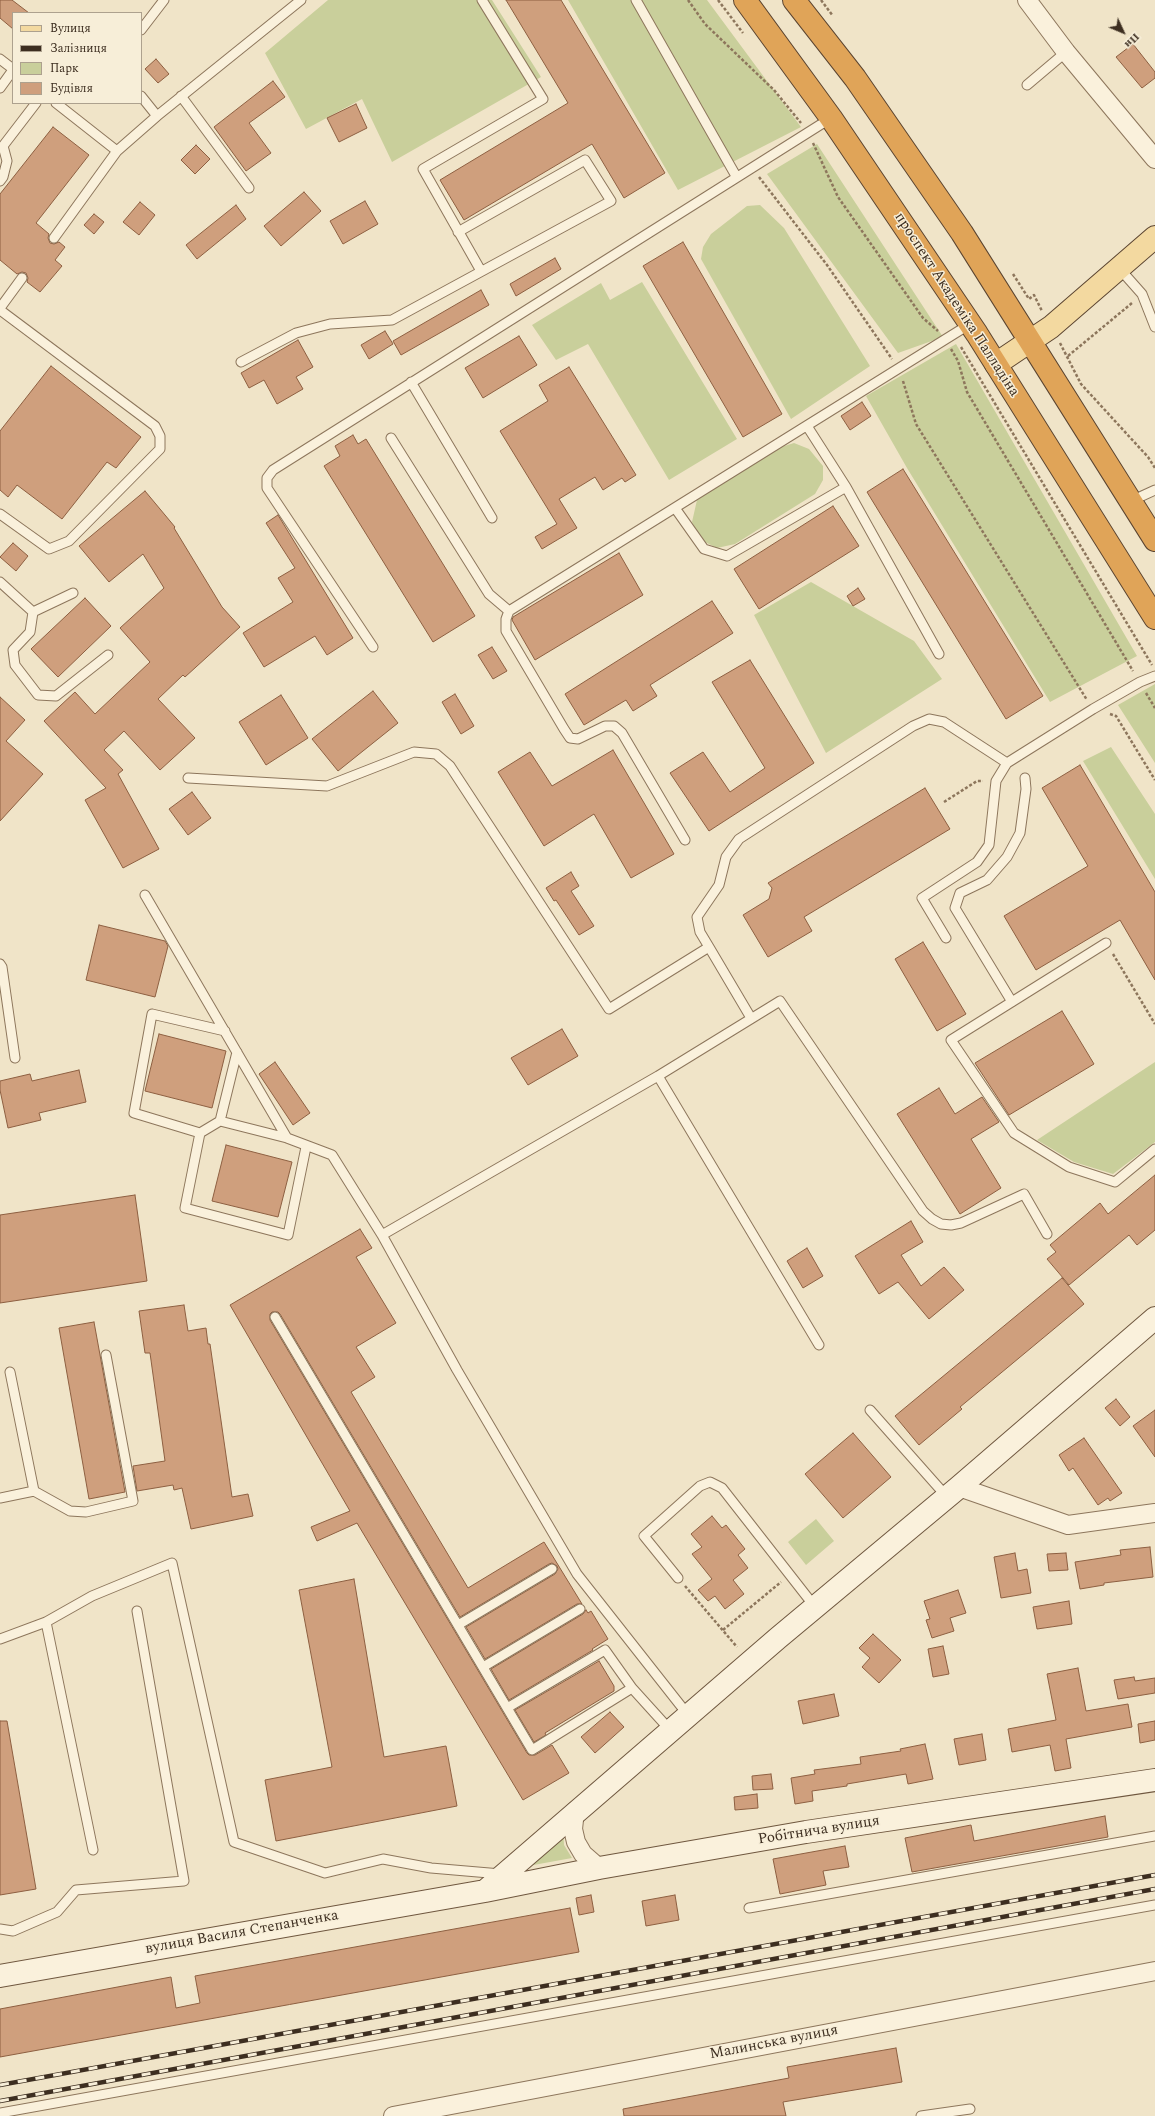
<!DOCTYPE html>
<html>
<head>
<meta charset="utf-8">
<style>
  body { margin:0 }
  #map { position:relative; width:1155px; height:2116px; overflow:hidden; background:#f0e4c8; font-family:Spectral,serif }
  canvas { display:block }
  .legend { position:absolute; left:12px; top:12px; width:130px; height:92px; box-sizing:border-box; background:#f7eed8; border:1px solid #ada18e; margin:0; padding:5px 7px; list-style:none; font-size:12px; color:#3d2e20 }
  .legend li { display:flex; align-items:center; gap:8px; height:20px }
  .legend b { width:20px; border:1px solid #ada18e }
  .north { position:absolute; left:1103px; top:12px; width:40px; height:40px; -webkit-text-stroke:3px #f7eed8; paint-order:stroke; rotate:134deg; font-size:11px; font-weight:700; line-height:16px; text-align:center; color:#3d2e20 }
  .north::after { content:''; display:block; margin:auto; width:14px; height:18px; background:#3d2e20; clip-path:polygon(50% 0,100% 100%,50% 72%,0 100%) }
</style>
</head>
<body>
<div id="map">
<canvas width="1155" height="2116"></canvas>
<ul class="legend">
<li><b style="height:5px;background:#f3d9a0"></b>Вулиця</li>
<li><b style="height:5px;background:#3d2e20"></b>Залізниця</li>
<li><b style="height:11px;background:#c9cf9b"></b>Парк</li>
<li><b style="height:11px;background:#cf9f7d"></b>Будівля</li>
</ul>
<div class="north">Пн</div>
</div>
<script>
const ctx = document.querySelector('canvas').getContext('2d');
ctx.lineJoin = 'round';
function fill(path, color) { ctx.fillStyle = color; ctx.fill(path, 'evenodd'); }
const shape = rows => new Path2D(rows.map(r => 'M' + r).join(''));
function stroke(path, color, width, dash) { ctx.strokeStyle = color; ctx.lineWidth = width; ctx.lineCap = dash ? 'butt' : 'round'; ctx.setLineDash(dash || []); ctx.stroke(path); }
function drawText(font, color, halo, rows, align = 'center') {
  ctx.font = font + ' Spectral,serif'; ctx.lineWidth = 3; ctx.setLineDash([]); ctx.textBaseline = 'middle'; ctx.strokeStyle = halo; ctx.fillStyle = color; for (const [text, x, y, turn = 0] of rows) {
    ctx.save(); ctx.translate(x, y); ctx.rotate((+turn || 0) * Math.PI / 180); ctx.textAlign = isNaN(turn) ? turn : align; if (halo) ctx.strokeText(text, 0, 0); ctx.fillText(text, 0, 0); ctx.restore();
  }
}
fill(shape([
  [328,0,492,0,541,77,392,162,362,99,306,129,265,53],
  [568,0,707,0,801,127,678,190],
  [817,144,943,337,898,353,767,174],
  [760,205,784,228,870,366,791,419,701,259,703,247,711,234,747,206],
  [642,282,737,439,669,480,588,344,556,360,532,325,601,283,610,300],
  [956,344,1137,656,1050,702,907,468,866,396],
  [794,443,809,449,823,466,823,480,815,494,735,544,717,548,701,540,692,522,697,500,778,448],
  [811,582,914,641,942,679,826,753,754,615],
  [1155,684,1155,763,1118,705],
  [1111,747,1155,814,1155,879,1083,761],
  [1155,1062,1155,1142,1113,1174,1074,1162,1037,1140],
  [816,1519,834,1541,806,1565,788,1542],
  [563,1829,564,1845,572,1858,517,1868]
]), '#c9cf9b');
const building = shape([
  [0,0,12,0,29,13,13,13,13,29,0,18,0,0],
  [506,0,561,0,665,173,624,198,592,144,464,220,440,180,568,103,506,0],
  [1133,44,1155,72,1155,78,1142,88,1116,57,1133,44],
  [156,59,169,74,158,83,145,69,156,59],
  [273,81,285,97,249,123,271,153,246,171,214,127,273,81],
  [356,104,367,128,339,142,327,118,356,104],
  [53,127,89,155,36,223,49,234,48,238,50,243,54,244,59,242,65,247,55,260,62,266,40,292,27,282,28,278,26,273,22,272,17,274,0,260,0,194,53,127],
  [196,145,210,159,195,174,181,160,196,145],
  [304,192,321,211,281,246,264,226,304,192],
  [365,201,378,224,343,244,330,221,365,201],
  [140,202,155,215,139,235,123,222,140,202],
  [236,205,246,219,197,259,186,245,236,205],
  [94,214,104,222,94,234,84,225,94,214],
  [683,242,782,414,743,437,643,266,683,242],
  [555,258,561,269,516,296,510,284,555,258],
  [481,290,489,305,401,355,393,341,481,290],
  [385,331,393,344,369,359,361,345,385,331],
  [519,336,537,365,483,398,465,368,519,336],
  [298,340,313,367,296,377,303,389,277,404,264,380,249,388,241,373,298,340],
  [51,366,141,437,116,468,107,462,62,519,17,485,8,497,0,490,0,431,51,366],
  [569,367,636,475,625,482,622,478,603,490,595,477,559,499,577,528,542,549,535,537,557,524,500,431,548,401,539,385,569,367],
  [862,402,871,416,850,430,841,416,862,402],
  [353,435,358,444,366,439,475,616,433,642,324,466,340,456,335,446,353,435],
  [903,469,1043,696,1006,719,867,492,903,469],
  [145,491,175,527,174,528,222,607,240,627,185,677,183,675,158,699,195,738,160,770,124,731,104,750,123,770,118,774,159,849,123,868,85,800,106,788,44,721,75,692,95,714,150,662,120,628,164,588,143,554,109,582,79,546,145,491],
  [833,506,859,546,759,609,734,569,833,506],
  [278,515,353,638,327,655,315,636,264,667,243,633,293,602,278,578,295,568,266,523,278,515],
  [13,543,28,556,16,571,0,557,13,543],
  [619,553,643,595,535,660,512,620,513,617,619,553],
  [858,588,865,599,853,606,847,596,858,588],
  [85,598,111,626,58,677,31,649,85,598],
  [712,601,733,633,650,685,657,696,633,711,626,700,584,725,565,694,712,601],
  [492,647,507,671,493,679,478,655,492,647],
  [750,660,814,763,709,831,670,773,703,752,730,792,765,768,712,682,750,660],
  [373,691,398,723,338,771,312,739,373,691],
  [455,694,474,726,461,734,442,702,455,694],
  [281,695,308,738,266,765,239,722,281,695],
  [0,697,25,720,6,741,43,774,0,821,0,697],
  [613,750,674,854,631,878,594,814,544,846,498,772,530,752,552,786,613,750],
  [1080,765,1155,892,1155,980,1120,920,1036,970,1004,916,1088,866,1042,788,1080,765],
  [925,788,950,829,804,917,812,931,768,957,743,915,769,899,772,888,768,883,925,788],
  [192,792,211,818,188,835,169,809,192,792],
  [571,872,579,886,571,891,594,926,579,935,556,900,554,901,546,888,571,872],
  [99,925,165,941,168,946,155,997,86,980,99,925],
  [923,942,966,1014,937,1031,895,959,923,942],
  [1062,1011,1094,1064,1009,1115,975,1063,1062,1011],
  [562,1029,578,1056,528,1085,511,1058,562,1029],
  [159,1034,226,1051,212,1108,145,1091,159,1034],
  [275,1062,310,1113,293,1125,259,1074,275,1062],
  [79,1070,86,1102,39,1113,41,1120,8,1128,0,1090,0,1081,30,1074,32,1081,79,1070],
  [939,1088,955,1114,982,1097,999,1122,971,1139,1001,1188,960,1214,897,1114,939,1088],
  [226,1145,292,1162,278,1217,212,1201,226,1145],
  [1155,1175,1155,1230,1137,1245,1129,1235,1069,1285,1047,1259,1056,1252,1050,1245,1100,1203,1108,1214,1155,1175],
  [135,1195,147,1281,0,1303,0,1215,135,1195],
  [911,1221,923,1242,901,1255,921,1286,944,1267,964,1290,929,1319,898,1282,879,1294,855,1256,911,1221],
  [360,1229,372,1248,356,1257,396,1323,356,1347,375,1377,351,1392,468,1588,544,1542,582,1604,577,1604,485,1659,466,1627,555,1574,558,1569,557,1566,552,1563,549,1564,460,1617,280,1314,278,1312,272,1312,270,1314,270,1320,527,1753,529,1755,535,1755,552,1745,569,1773,523,1800,357,1523,317,1541,311,1527,350,1511,230,1305,360,1229],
  [807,1248,823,1276,803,1288,787,1261,807,1248],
  [1062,1278,1084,1304,960,1407,962,1409,919,1445,895,1416,1062,1278],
  [184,1305,188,1331,206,1328,208,1344,210,1344,232,1497,248,1494,253,1516,191,1529,182,1488,174,1490,173,1485,137,1491,133,1466,165,1461,150,1353,145,1353,139,1311,184,1305],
  [94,1322,125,1492,89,1499,59,1328,94,1322],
  [1116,1399,1130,1417,1120,1426,1105,1408,1116,1399],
  [1155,1410,1155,1457,1133,1426,1155,1410],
  [853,1433,891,1477,843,1518,805,1474,853,1433],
  [1084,1438,1122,1493,1110,1501,1108,1498,1098,1505,1073,1468,1069,1471,1059,1455,1084,1438],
  [712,1516,722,1528,726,1525,745,1549,738,1555,748,1568,733,1580,744,1594,725,1609,715,1596,708,1601,698,1590,712,1579,692,1554,702,1547,691,1534,712,1516],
  [1150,1547,1153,1577,1104,1583,1104,1585,1080,1589,1075,1562,1121,1555,1120,1550,1150,1547],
  [1015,1553,1018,1571,1027,1569,1031,1593,1001,1598,994,1557,1015,1553],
  [1066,1553,1068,1570,1049,1571,1047,1554,1066,1553],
  [354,1579,384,1757,446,1746,457,1806,276,1841,265,1780,332,1767,299,1590,354,1579],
  [958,1590,966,1613,950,1618,954,1631,932,1638,926,1620,930,1619,924,1601,958,1590],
  [1069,1601,1072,1624,1037,1629,1033,1607,1069,1601],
  [586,1610,588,1613,591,1611,608,1639,592,1649,593,1650,509,1700,491,1669,583,1614,586,1610],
  [873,1634,901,1660,879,1683,862,1667,870,1658,859,1648,873,1634],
  [943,1646,949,1674,933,1677,928,1649,943,1646],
  [599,1661,614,1686,614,1691,545,1733,546,1735,534,1742,515,1710,599,1661],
  [1078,1668,1086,1711,1128,1704,1132,1727,1066,1739,1071,1768,1055,1771,1050,1745,1012,1752,1008,1729,1056,1720,1047,1674,1078,1668],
  [1134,1677,1135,1681,1155,1678,1155,1693,1118,1699,1114,1680,1134,1677],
  [834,1694,839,1716,803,1724,798,1701,834,1694],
  [610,1712,624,1727,595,1753,581,1737,610,1712],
  [0,1721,7,1721,36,1889,0,1895,0,1721],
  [1155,1721,1155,1740,1140,1743,1138,1724,1155,1721],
  [982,1734,986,1760,959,1765,954,1739,982,1734],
  [925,1744,933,1779,908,1784,906,1774,847,1784,847,1786,812,1791,813,1801,795,1804,791,1778,815,1774,814,1770,861,1764,860,1757,901,1751,900,1749,925,1744],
  [771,1774,773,1789,753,1790,752,1776,771,1774],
  [757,1794,758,1808,735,1810,734,1797,757,1794],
  [1105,1816,1108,1837,912,1872,905,1838,971,1825,974,1841,1105,1816],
  [845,1846,849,1867,823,1871,826,1885,780,1894,773,1859,845,1846],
  [591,1895,594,1912,579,1915,576,1898,591,1895],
  [675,1895,679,1920,646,1926,642,1901,675,1895],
  [570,1908,579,1952,0,2057,0,2009,171,1977,176,2008,200,2003,195,1976,570,1908],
  [896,2048,902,2082,783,2102,786,2116,624,2116,623,2109,789,2078,787,2067,896,2048]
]);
fill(building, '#cf9f7d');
stroke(building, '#8d5f41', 1);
const lane = shape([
  [636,0,736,176],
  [141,30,164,0],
  [0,59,13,69],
  [1027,85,1066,52],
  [0,88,13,70],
  [141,96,157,116],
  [181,96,249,188],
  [56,103,117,151],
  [0,181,3,177,7,161,3,146,36,103],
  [54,238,117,151,157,116,301,0],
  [1119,268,1142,294,1155,327],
  [481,271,423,169,543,99,482,0],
  [0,308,22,278],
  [0,310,155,426,160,436,160,449,69,541,49,549,0,514],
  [241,362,296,333,330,324,392,320,611,201,585,160,458,232],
  [411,382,492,518],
  [807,426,846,487,939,654],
  [391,438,489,594,509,611],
  [1131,501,1155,490],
  [675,508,704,549,727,556,846,487],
  [0,582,33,612,73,593],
  [33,612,30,632,13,650,15,665,38,695,56,696,108,655],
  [373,647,267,488,267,478,273,470,831,118],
  [188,778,327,786,414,752,436,754,450,766,609,1009,709,947,700,932,697,917,719,885,726,857,739,839,913,726,929,719,944,722,1007,763],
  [685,840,622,733,614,726,605,726,578,739,570,738,564,729,506,631,506,619,509,611,970,324],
  [145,895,287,1138,332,1155,382,1235,457,1370,577,1574,688,1715],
  [946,938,922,898,977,862,989,845,996,781,1007,763,1093,709,1140,682,1155,676],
  [1106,943,951,1040,1014,1133,1069,1167,1115,1182,1155,1149],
  [709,947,751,1018],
  [0,964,2,967,15,1058],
  [1012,1002,955,908,960,893,987,880,1007,857,1020,833,1026,789,1025,778],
  [658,1076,819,1345],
  [220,1121,237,1052],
  [200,1133,134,1113,152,1014,225,1031],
  [287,1138,220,1121,200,1133,185,1208,288,1235,306,1147],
  [382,1235,658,1076,780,1001,923,1211,932,1219,941,1224,951,1225,961,1223,1024,1194,1047,1234],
  [275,1317,532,1750,632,1688,670,1730],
  [10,1372,34,1491],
  [870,1410,947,1497],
  [0,1498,34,1491,70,1511,86,1512,133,1501,106,1355],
  [678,1578,644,1536,700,1486,710,1482,722,1488,815,1607],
  [46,1622,93,1850],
  [458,1625,552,1569],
  [0,1639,46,1622,92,1596,172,1563,234,1842,325,1873,383,1859,431,1868,501,1874],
  [483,1667,580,1609],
  [507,1708,605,1650,632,1688],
  [749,1908,1155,1836],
  [0,1929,13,1931,57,1912,76,1890,184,1881,137,1611],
  [0,2113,1155,1905],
  [921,2116,970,2109]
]);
const street = shape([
  [1027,0,1066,52,1155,159],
  [959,1487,1068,1525,1155,1513],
  [575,1811,573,1829,576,1842,583,1854,599,1868],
  [393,2116,1155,1971]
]);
const secondary = shape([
  [485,1891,778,1638,959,1487,1155,1318],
  [0,1976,485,1891,599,1868,806,1832,1155,1780]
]);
const primary = shape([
  [996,364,1051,327,1155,237]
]);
const highway = shape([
  [745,0,831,118,977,334,1155,618],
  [794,0,855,78,962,233,1155,540]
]);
stroke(lane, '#8d765c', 11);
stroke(street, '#8d765c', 20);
stroke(secondary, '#6f573f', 24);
stroke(primary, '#5b4430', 24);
stroke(highway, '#5b4430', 24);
stroke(shape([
  [688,0,705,24,774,90,801,123],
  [718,0,743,33],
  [821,0,833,16],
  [813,143,838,197,923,318,938,331],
  [759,177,827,265,892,359],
  [1013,274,1029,299,1034,295,1042,311],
  [1060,343,1081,384,1148,457,1155,468],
  [961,347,1152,665],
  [951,349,958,361,967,392,1133,671],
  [1068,356,1132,303],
  [903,381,916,424,1087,700],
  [1146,693,1155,708],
  [1110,714,1116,716,1155,780],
  [944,802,977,781,983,781],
  [1113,954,1155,1024],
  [685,1586,737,1647],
  [723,1630,781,1582]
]), '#8d765c', 2.5, [3, 2]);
stroke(lane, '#faf1dc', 9);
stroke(street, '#faf1dc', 18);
stroke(secondary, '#faf1dc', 22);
stroke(primary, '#f3d9a0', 22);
stroke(highway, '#e0a458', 22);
const rail = shape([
  [0,2085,1155,1875],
  [0,2101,1155,1889]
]);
stroke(rail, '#3d2e20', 4.5);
stroke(rail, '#f7eed8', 3, [9]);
drawText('15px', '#3d2e20', '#f7eed8', [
  ["проспект Академіка Палладіна",956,305,57],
  ["Робітнича вулиця",819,1831,-9],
  ["вулиця Василя Степанченка",242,1933,-10],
  ["Малинська вулиця",774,2043,-11]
]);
</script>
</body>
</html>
